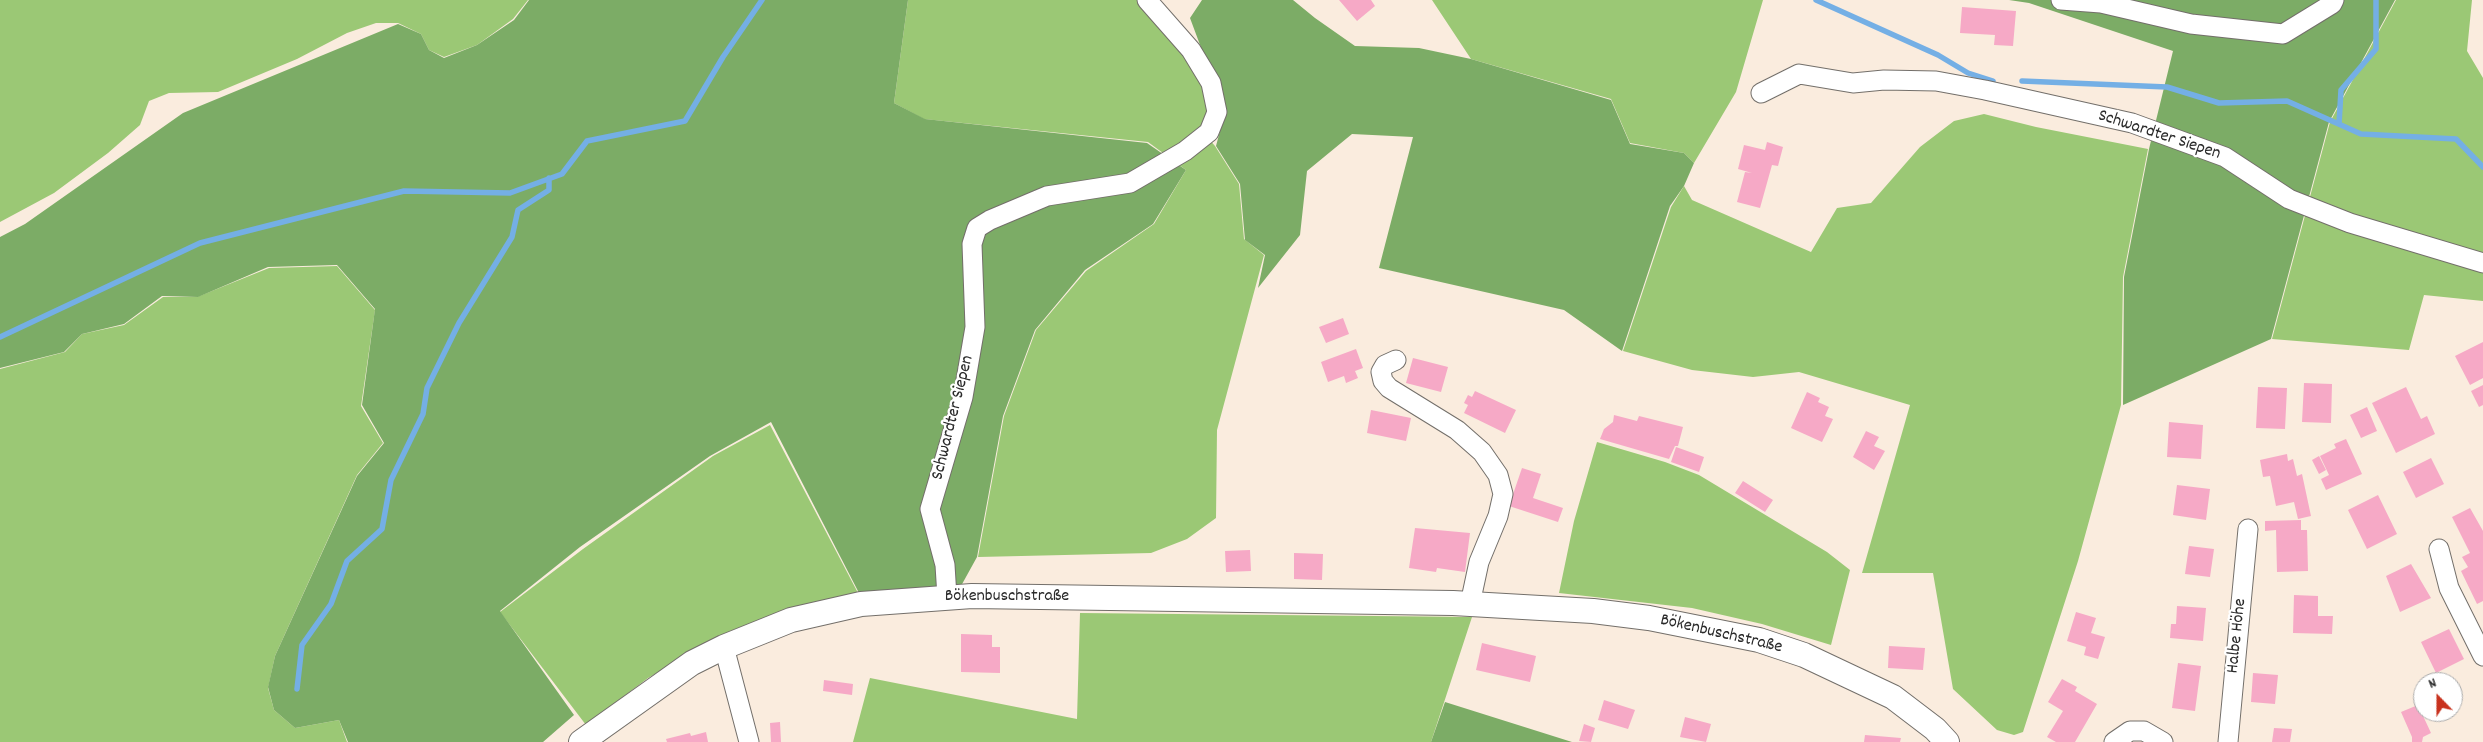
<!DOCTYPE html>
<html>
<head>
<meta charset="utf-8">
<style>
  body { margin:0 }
  #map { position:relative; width:2483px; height:742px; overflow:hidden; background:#faecde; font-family:Dekko,sans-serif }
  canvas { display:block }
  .north { position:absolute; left:2413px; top:672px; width:50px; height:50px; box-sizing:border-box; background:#fff; border:1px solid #aaa; border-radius:50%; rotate:338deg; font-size:14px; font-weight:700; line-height:20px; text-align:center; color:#2b2b2b }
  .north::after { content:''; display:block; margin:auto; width:18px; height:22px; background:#c8321e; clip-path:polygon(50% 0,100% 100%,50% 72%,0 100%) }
</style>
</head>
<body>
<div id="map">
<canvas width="2483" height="742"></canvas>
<div class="north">N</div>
</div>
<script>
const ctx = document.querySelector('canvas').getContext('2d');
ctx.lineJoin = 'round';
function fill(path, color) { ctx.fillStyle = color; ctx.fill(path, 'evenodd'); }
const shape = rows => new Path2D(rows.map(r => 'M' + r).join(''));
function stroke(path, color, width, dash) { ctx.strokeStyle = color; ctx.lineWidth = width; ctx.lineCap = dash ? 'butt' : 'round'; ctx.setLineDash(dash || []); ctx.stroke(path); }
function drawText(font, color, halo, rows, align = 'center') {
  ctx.font = font + ' Dekko,sans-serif'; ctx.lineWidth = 4.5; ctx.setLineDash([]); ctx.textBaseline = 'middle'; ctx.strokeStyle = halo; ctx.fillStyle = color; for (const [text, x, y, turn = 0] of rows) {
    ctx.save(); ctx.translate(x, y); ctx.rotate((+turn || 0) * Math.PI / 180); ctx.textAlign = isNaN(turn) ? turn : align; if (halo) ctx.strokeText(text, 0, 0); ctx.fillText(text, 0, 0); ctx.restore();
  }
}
fill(shape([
  [0,0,528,0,513,19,477,45,444,57,429,50,421,34,398,23,376,23,347,33,297,59,218,92,169,93,149,101,140,125,108,153,54,193,0,222],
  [908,0,1137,0,1189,57,1204,85,1211,111,1202,131,1215,146,1239,184,1244,239,1264,255,1217,430,1216,518,1187,539,1151,553,978,557,1004,416,1036,330,1086,271,1154,224,1186,170,1148,142,924,119,894,103],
  [1432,0,1763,0,1736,92,1694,163,1684,153,1630,143,1611,99,1471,59],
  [2396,0,2472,0,2467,51,2483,78,2483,301,2424,295,2409,350,2272,339,2330,122],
  [1984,114,2036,127,2148,149,2123,277,2121,405,2078,561,2023,732,2014,735,1997,730,1953,689,1933,573,1862,573,1910,405,1799,372,1753,377,1692,370,1623,351,1671,207,1684,186,1692,200,1811,252,1837,208,1871,203,1920,147,1954,121],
  [337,266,375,310,361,406,383,443,357,475,275,656,268,688,274,710,295,728,339,720,347,742,0,742,0,369,65,352,82,334,124,325,163,297,197,297,269,268],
  [770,425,858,593,785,611,730,631,648,678,586,725,500,612,583,549,713,456],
  [1597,442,1665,462,1699,475,1827,552,1850,570,1831,645,1762,624,1692,608,1559,593,1574,521],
  [1080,613,1472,617,1431,742,853,742,870,678,1077,719]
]), '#9bc875');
fill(shape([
  [529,0,908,0,894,103,925,119,1147,143,1186,170,1153,224,1085,270,1035,330,1003,416,977,557,961,586,859,593,771,422,710,456,580,547,500,611,574,715,543,742,348,742,339,720,295,728,274,710,268,687,275,656,357,476,384,443,362,405,375,309,337,265,268,267,198,297,162,296,124,324,82,334,64,352,0,368,0,237,25,224,183,113,398,24,421,34,429,50,444,58,477,45,514,20],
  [1202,0,1293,0,1315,18,1355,46,1419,48,1471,59,1611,100,1630,144,1684,153,1694,163,1684,186,1670,206,1622,351,1564,310,1379,268,1413,137,1352,134,1307,171,1300,235,1258,288,1265,255,1245,240,1240,184,1216,146,1225,112,1190,18],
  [2009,0,2395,0,2329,122,2271,339,2123,405,2124,277,2149,149,2173,51,2029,3],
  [1445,702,1572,742,1431,742]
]), '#7cac66');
stroke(shape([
  [1816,0,1938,55,1968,73,1993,81],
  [2022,81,2167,87,2219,103,2287,101,2361,134,2456,139,2483,167],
  [2339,124,2341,90,2376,49,2376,0],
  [0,337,200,243,404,191,510,193,562,174,587,141,685,121,723,57,762,0],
  [297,689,302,645,331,604,347,561,382,529,391,480,423,414,427,388,459,323,512,237,518,210,549,190,549,178]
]), '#74afe5', 5.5);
fill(shape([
  [1339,0,1371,0,1375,6,1357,21],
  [1962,7,2016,11,2013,46,1994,45,1995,35,1960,33],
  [1767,142,1783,147,1778,166,1772,165,1760,208,1737,202,1745,172,1752,173,1738,169,1744,145,1765,150],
  [1343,318,1349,334,1326,343,1319,327],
  [2483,342,2483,378,2470,385,2455,356],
  [1356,349,1363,368,1355,371,1358,378,1346,383,1344,376,1328,382,1321,362],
  [1413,358,1448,367,1441,392,1406,383],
  [2304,383,2332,384,2331,423,2302,422],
  [2483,385,2483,405,2479,407,2471,391],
  [2258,387,2287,388,2285,429,2256,428],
  [2406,387,2421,419,2427,416,2435,434,2396,453,2372,403],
  [1475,391,1516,410,1505,433,1464,413,1468,405,1464,403,1468,395,1472,397],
  [1807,392,1820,398,1818,402,1829,407,1825,416,1833,419,1822,442,1791,428],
  [2367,407,2377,431,2361,438,2350,415],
  [1371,410,1411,418,1406,441,1367,433],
  [1614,415,1637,421,1639,416,1683,427,1678,446,1675,446,1669,459,1600,439,1604,429,1613,422],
  [2169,422,2203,425,2201,459,2167,457],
  [1866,431,1879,437,1874,446,1885,451,1874,470,1853,457],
  [2346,439,2362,474,2326,490,2321,479,2329,475,2320,456,2336,448,2334,444],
  [1676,447,1704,457,1699,472,1671,462],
  [2287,454,2288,461,2293,459,2297,476,2302,474,2311,516,2298,519,2294,502,2276,506,2270,476,2263,477,2260,460],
  [2319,456,2326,470,2319,474,2312,460],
  [2431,458,2444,484,2416,498,2403,472],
  [1522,468,1541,474,1533,498,1563,508,1558,522,1509,506],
  [1743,481,1773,500,1765,512,1735,493],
  [2177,485,2210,489,2206,520,2173,515],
  [2378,495,2397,534,2367,549,2348,510],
  [2470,508,2483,531,2483,601,2477,604,2461,571,2468,567,2462,557,2470,553,2452,517],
  [2301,520,2301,530,2307,530,2308,571,2277,572,2276,530,2265,531,2265,521],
  [1415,528,1470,533,1465,572,1437,568,1436,572,1409,568],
  [2189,546,2214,549,2210,577,2185,574],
  [1250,550,1251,571,1226,572,1225,551],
  [1294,553,1323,554,1322,580,1294,579],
  [2411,564,2431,598,2400,612,2386,576],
  [2294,595,2318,596,2318,616,2333,616,2332,634,2293,633],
  [2177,606,2206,608,2203,641,2170,638,2171,624,2176,624],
  [2076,612,2096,618,2091,633,2105,637,2098,659,2084,655,2086,647,2067,641],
  [2449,629,2464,659,2436,673,2421,642],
  [961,634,992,635,992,647,1000,647,1000,673,961,672],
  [1482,643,1536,656,1530,682,1476,670],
  [1889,646,1925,648,1923,670,1888,668],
  [2178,663,2201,666,2195,711,2172,708],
  [2253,673,2278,675,2275,704,2251,702],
  [2062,679,2077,687,2075,691,2097,704,2075,742,2056,742,2047,737,2063,711,2048,702],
  [824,680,853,684,852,695,823,691],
  [1604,700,1635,710,1628,729,1598,720],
  [2418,705,2431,733,2423,737,2422,742,2412,742,2412,737,2401,712],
  [1685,717,1711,724,1706,742,1680,737],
  [780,722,781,742,771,742,770,723],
  [1584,724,1595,728,1591,742,1579,741],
  [2274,728,2292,729,2290,742,2272,742],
  [706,732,708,742,667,742,666,739,690,733,691,736],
  [1865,735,1901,738,1900,742,1864,742]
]), '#f6a9c6');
const minor = shape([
  [2061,0,2101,3,2191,24,2283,34,2332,4,2334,0],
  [1761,93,1799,74,1853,83,1884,80,1936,81,1985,90,2132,123,2225,157,2289,199,2350,223,2483,263],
  [1396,360,1385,365,1381,372,1383,381,1389,388,1457,430,1482,452,1498,475,1503,494,1498,516,1479,562,1470,604],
  [2439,549,2449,588,2483,656],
  [947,597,945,565,930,509,963,397,975,327,972,244,977,228,990,220,1047,196,1130,183,1185,151,1209,132,1217,112,1211,83,1191,50,1147,0],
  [724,647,749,742],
  [2114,742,2130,731,2144,731,2163,742],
  [2228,742,2248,529]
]);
const major = shape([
  [581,742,692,663,724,647,791,620,861,604,972,596,1453,603,1593,611,1649,618,1759,640,1804,655,1893,697,1935,729,1947,742]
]);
stroke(minor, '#736f6a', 21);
stroke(major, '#736f6a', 26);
stroke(minor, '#fff', 19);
stroke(major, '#fff', 24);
drawText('18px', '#2b2b2b', '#fff', [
  ["Schwardter Siepen",2159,136,18],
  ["Schwardter Siepen",954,418,-76],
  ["Bökenbuschstraße",1007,598],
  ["Bökenbuschstraße",1721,635,13],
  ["Halbe Höhe",2238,636,-84]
]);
</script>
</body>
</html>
